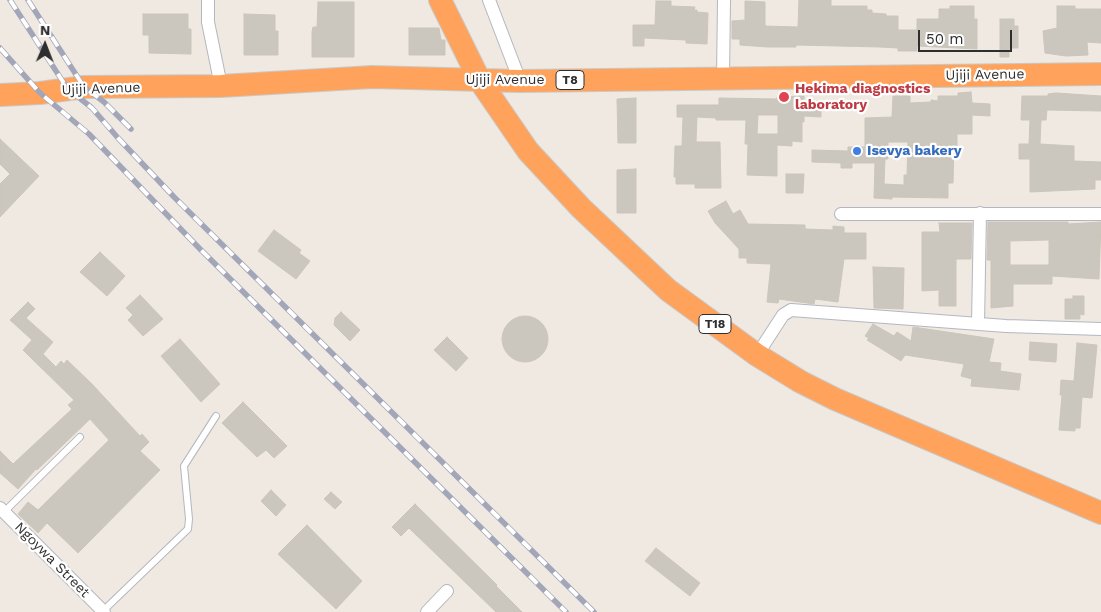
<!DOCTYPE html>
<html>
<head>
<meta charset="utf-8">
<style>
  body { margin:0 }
  #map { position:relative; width:1101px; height:612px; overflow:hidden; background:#efe9e1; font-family:"Work Sans",sans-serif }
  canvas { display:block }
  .north { position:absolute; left:20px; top:20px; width:50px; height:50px; -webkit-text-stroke:4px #fff; paint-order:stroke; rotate:1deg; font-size:14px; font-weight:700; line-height:20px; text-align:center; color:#2e2e2e }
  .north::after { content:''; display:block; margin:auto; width:18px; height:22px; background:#2e2e2e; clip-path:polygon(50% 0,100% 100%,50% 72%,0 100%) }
  .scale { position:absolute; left:918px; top:30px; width:94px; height:22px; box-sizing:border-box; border:2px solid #2e2e2e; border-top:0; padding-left:6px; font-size:15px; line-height:18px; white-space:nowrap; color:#2e2e2e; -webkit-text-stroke:4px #fff; paint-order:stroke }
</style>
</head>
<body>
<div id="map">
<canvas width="1101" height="612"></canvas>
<div class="north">N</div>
<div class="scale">50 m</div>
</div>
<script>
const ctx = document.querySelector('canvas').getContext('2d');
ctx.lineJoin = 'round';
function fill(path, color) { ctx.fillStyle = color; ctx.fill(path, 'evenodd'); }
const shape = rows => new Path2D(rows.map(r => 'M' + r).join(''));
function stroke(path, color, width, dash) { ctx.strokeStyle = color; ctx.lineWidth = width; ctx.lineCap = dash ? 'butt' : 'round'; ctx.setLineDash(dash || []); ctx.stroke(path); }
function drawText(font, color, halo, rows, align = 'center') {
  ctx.font = font + ' "Work Sans",sans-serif'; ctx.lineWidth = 4.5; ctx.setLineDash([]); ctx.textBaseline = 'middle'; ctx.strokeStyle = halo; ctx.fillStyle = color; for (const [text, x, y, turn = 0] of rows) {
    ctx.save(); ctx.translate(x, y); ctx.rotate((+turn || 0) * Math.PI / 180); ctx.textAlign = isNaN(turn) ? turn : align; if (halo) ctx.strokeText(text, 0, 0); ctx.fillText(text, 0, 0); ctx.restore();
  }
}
const building = shape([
  [799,0,831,0,831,6,867,6,867,10,872,10,872,13,886,14,886,16,898,16,898,30,917,30,917,19,939,19,939,9,950,9,950,6,974,6,974,19,977,19,977,49,917,46,917,51,898,51,898,48,880,47,796,45,796,47,768,47,740,45,740,39,732,39,732,21,745,20,745,1,765,2,765,26,798,27,799,0],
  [656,1,671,1,671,6,695,7,694,10,697,10,697,12,708,13,707,44,686,43,686,40,644,38,644,46,633,46,633,25,655,25,656,1],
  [318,2,354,2,354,57,312,57,312,32,313,27,317,27,318,2],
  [1057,6,1075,6,1075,9,1101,9,1101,43,1087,42,1088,55,1066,56,1045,53,1043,31,1057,28,1057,6],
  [143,14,188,14,188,29,191,29,191,54,149,53,149,35,143,35,143,14],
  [244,14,275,15,275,31,278,31,278,55,244,55,244,14],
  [1000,19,1014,19,1014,26,1018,26,1018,48,1009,48,1009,57,1000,57,1000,19],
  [409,28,439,28,441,40,445,40,445,55,409,55,409,28],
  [971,92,972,103,990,104,990,116,972,115,972,134,957,134,957,147,954,147,953,183,948,183,948,198,892,197,892,199,874,198,875,163,852,163,852,168,841,168,841,163,812,162,812,150,848,151,848,147,865,147,865,118,892,117,893,96,910,96,910,103,931,102,931,100,938,101,938,96,958,96,958,93,971,92],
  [888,142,908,142,907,175,904,175,904,185,884,184,885,159,888,159,888,142],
  [1056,93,1101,96,1101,111,1047,110,1046,120,1041,120,1040,144,1074,146,1074,161,1101,162,1101,180,1095,180,1095,189,1030,192,1030,159,1019,159,1019,144,1029,144,1030,120,1021,120,1022,96,1048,96,1048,94,1056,93],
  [804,96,804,105,821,106,821,117,804,116,804,122,802,122,802,142,792,141,792,146,777,145,777,176,747,175,748,144,745,144,746,120,716,120,716,118,697,117,696,142,720,142,721,188,695,188,695,184,676,184,676,177,674,177,675,146,682,146,683,117,677,117,677,105,719,105,719,98,777,99,777,97,804,96],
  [758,115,778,115,778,134,757,134,758,115],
  [636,98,636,143,618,143,617,99,636,98],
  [0,139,39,176,0,217,0,184,10,174,0,164,0,139],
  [636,169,636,213,617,213,617,170,636,169],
  [786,174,804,174,803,193,786,193,786,174],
  [726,201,733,214,740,210,748,224,805,225,805,229,833,230,833,226,844,227,844,233,866,233,866,259,844,259,838,302,815,299,814,304,779,299,778,303,767,302,771,264,747,263,747,258,739,258,739,249,715,223,708,211,726,201],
  [988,222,1068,222,1068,224,1101,222,1099,279,1052,276,1052,284,1013,284,1013,306,991,308,991,260,987,260,988,222],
  [1049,240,1049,265,1010,265,1010,241,1049,240],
  [939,223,972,223,971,259,956,259,956,306,939,306,939,290,922,291,922,232,940,232,939,223],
  [274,230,301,250,299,253,310,261,296,279,258,251,274,230],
  [100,252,125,276,107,296,80,272,100,252],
  [873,267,904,268,903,309,874,308,873,267],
  [140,295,163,319,143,336,128,320,133,315,126,308,140,295],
  [1073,296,1084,296,1084,315,1080,314,1080,319,1065,319,1065,299,1073,299,1073,296],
  [28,302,35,309,26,318,53,342,43,354,56,367,61,361,64,364,67,360,92,384,140,436,142,434,149,442,140,451,160,470,78,553,47,523,38,533,18,514,28,502,38,510,109,440,90,419,37,470,36,469,18,489,0,473,0,451,13,464,72,409,68,405,74,400,23,350,32,340,10,320,28,302],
  [341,312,360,330,350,341,334,325,335,318,341,312],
  '502 339a23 23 0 1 1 46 0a23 23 0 1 1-46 0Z',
  [873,324,894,336,897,332,911,341,913,327,994,339,989,362,1001,363,1000,371,1021,374,1019,390,971,386,972,379,961,376,964,364,905,355,901,361,867,340,869,338,865,336,873,324],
  [447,337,468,358,456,371,434,350,447,337],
  [180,339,220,384,201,402,161,356,180,339],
  [1030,342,1057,344,1056,362,1029,360,1030,342],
  [1077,343,1097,345,1092,398,1082,397,1080,428,1075,428,1075,431,1059,430,1062,395,1060,395,1061,380,1074,381,1077,343],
  [243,402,287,446,274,458,266,450,257,457,222,423,243,402],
  [271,490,286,505,276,516,261,501,271,490],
  [331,492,342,502,335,509,324,499,331,492],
  [415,504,497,585,496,586,522,612,496,612,409,528,401,536,392,527,415,504],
  [307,525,362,581,336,609,278,554,307,525],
  [656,548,700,583,690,596,645,561,656,548]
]);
fill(building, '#cbc7bf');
stroke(building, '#cbc5ba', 1);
const lane = shape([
  [4,512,80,437],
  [103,611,188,529,189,519,184,466,216,416]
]);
const street = shape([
  [208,0,208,22,221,86],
  [489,0,520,81],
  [723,78,724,0],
  [841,214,1101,214],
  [978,324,980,213],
  [757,355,783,315,791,310,1006,326,1101,329],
  [0,508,104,612],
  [427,612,447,591]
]);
const highway = shape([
  [440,0,480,81,528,151,581,208,668,290,757,355,801,382,835,399,1101,513],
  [0,95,40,93,84,87,221,86,372,77,520,81,1101,74]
]);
stroke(lane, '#b4b7c1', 8);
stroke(street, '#b4b7c1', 14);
stroke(highway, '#c9c9c9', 24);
stroke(lane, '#fff', 6);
stroke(street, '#fff', 12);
stroke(highway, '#ffa35c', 22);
const rail = shape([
  [10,0,67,88,92,108,118,138,174,197,594,612],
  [28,0,84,87,104,102,131,129],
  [0,48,40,93,89,134,200,249,566,612]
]);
stroke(rail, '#a3a6b8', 5.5);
stroke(rail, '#fff', 4, [11]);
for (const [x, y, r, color] of [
  [784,97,6,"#e0444e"],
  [857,151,5,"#3f7fe0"]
]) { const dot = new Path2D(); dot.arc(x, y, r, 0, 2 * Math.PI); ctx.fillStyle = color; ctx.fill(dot); stroke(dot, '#fff', 2); }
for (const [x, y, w] of [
  [570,80,28],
  [715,324,32]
]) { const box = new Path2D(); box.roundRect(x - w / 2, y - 9.5, w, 19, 4); ctx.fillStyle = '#fff'; ctx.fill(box); stroke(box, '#2e2e2e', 1); }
drawText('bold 12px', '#2e2e2e', null, [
  ["T8",570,80],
  ["T18",715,324]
]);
drawText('14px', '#2e2e2e', '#fff', [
  ["Ujiji Avenue",985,75,-1],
  ["Ujiji Avenue",505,80],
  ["Ujiji Avenue",101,89,-2],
  ["Ngoywa Street",52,560,45]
]);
drawText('bold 14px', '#be3a42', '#fff', [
  ["Hekima diagnostics",795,89],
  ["laboratory",795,105]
], 'left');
drawText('bold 14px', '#366cbe', '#fff', [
  ["Isevya bakery",867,151]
], 'left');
</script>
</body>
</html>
